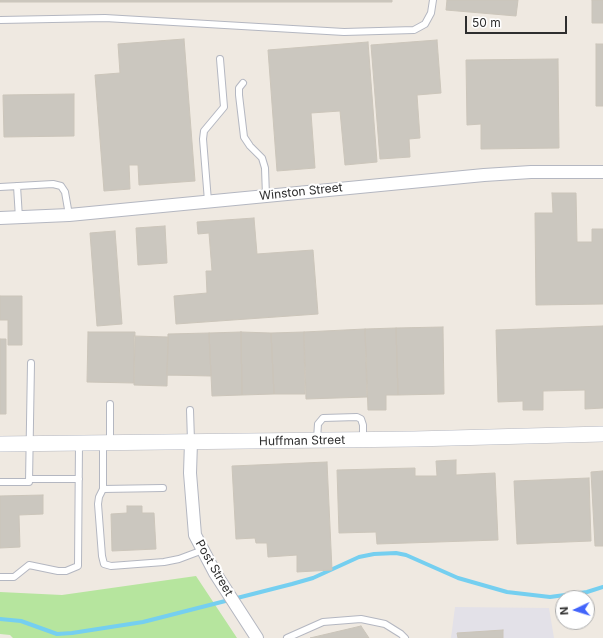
<!DOCTYPE html>
<html>
<head>
<meta charset="utf-8">
<style>
  body { margin:0 }
  #map { position:relative; width:603px; height:638px; overflow:hidden; background:#efe9e1; font-family:Inter,sans-serif }
  canvas { display:block }
  .north { position:absolute; left:555px; top:590px; width:40px; height:40px; box-sizing:border-box; background:#fff; border:1px solid #ababab; border-radius:50%; rotate:266deg; font-size:11px; font-weight:700; line-height:16px; text-align:center; color:#2e2e2e }
  .north::after { content:''; display:block; margin:auto; width:14px; height:18px; background:#4264fb; clip-path:polygon(50% 0,100% 100%,50% 72%,0 100%) }
  .scale { position:absolute; left:465px; top:16px; width:102px; height:18px; box-sizing:border-box; border:2px solid #2e2e2e; border-top:0; padding-left:5px; font-size:12px; line-height:14px; white-space:nowrap; color:#2e2e2e; -webkit-text-stroke:3px #fff; paint-order:stroke }
</style>
</head>
<body>
<div id="map">
<canvas width="603" height="638"></canvas>
<div class="north">N</div>
<div class="scale">50 m</div>
</div>
<script>
const ctx = document.querySelector('canvas').getContext('2d');
ctx.lineJoin = 'round';
function fill(path, color) { ctx.fillStyle = color; ctx.fill(path, 'evenodd'); }
const shape = rows => new Path2D(rows.map(r => 'M' + r).join(''));
function stroke(path, color, width, dash) { ctx.strokeStyle = color; ctx.lineWidth = width; ctx.lineCap = dash ? 'butt' : 'round'; ctx.setLineDash(dash || []); ctx.stroke(path); }
function drawText(font, color, halo, rows, align = 'center') {
  ctx.font = font + ' Inter,sans-serif'; ctx.lineWidth = 4; ctx.setLineDash([]); ctx.textBaseline = 'middle'; ctx.strokeStyle = halo; ctx.fillStyle = color; for (const [text, x, y, turn = 0] of rows) {
    ctx.save(); ctx.translate(x, y); ctx.rotate((+turn || 0) * Math.PI / 180); ctx.textAlign = isNaN(turn) ? turn : align; if (halo) ctx.strokeText(text, 0, 0); ctx.fillText(text, 0, 0); ctx.restore();
  }
}
fill(shape([
  [455,607,549,608,554,638,451,638]
]), '#e3e1e8');
fill(shape([
  [196,576,237,638,13,638,10,635,0,634,0,592,62,595]
]), '#b6e59e');
stroke(shape([
  [0,619,21,621,57,634,72,633,143,622,292,584,313,578,359,557,374,554,396,553,406,555,458,578,507,592,550,597,587,592,603,587]
]), '#75cff0', 4);
const building = shape([
  [0,0,392,0,392,2,0,2,0,0],
  [447,0,518,0,516,16,446,10,447,0],
  [592,0,603,0,603,23,592,23,592,0],
  [184,39,195,181,139,185,138,165,129,165,130,189,104,191,95,75,120,73,118,44,184,39],
  [437,40,441,93,417,95,420,138,409,139,410,157,380,159,371,45,437,40],
  [368,42,377,162,345,165,340,111,311,113,315,168,277,171,268,50,368,42],
  [596,44,603,44,603,106,596,106,596,44],
  [558,59,559,148,481,149,481,124,467,125,466,60,558,59],
  [74,94,74,136,4,137,3,95,74,94],
  [552,193,576,193,577,242,592,242,592,229,603,229,603,304,536,305,535,213,553,213,552,193],
  [254,218,257,254,313,250,318,314,176,324,174,296,207,293,206,271,212,271,209,233,198,234,197,222,254,218],
  [165,226,167,263,138,265,136,228,165,226],
  [115,231,122,324,97,326,90,233,115,231],
  [0,296,22,296,22,345,8,345,8,320,0,320,0,296],
  [603,326,603,408,585,409,585,390,543,391,543,410,523,410,523,401,498,402,496,330,603,326],
  [443,327,444,394,398,395,396,328,443,327],
  [396,328,398,395,386,395,386,410,368,410,365,329,396,328],
  [365,329,367,397,306,399,304,332,365,329],
  [88,332,135,332,134,383,87,382,88,332],
  [241,332,271,333,274,394,242,395,241,332],
  [241,332,242,395,212,396,209,333,241,332],
  [304,332,305,394,274,394,271,333,304,332],
  [209,333,211,376,167,375,168,334,209,333],
  [134,336,168,337,167,386,134,385,134,336],
  [0,339,6,339,6,414,0,414,0,339],
  [456,460,456,475,495,473,498,540,377,544,376,532,339,533,337,470,415,468,415,476,437,476,436,461,456,460],
  [327,462,332,570,297,572,297,555,268,557,267,543,256,543,255,538,236,539,232,466,327,462],
  [603,471,603,546,595,546,591,472,603,471],
  [589,478,591,541,517,544,514,481,589,478],
  [43,495,43,514,19,515,20,547,0,548,0,496,43,495],
  [127,506,142,506,142,513,154,513,156,549,112,551,111,514,127,513,127,506],
  [361,626,369,638,310,638,361,626],
  [503,630,503,638,458,638,457,633,503,630]
]);
fill(building, '#cbc7bf');
stroke(building, '#cbc5ba', 1);
const service = shape([
  [0,20,105,18,344,32,414,30,425,24,431,13,433,0],
  [243,83,239,88,239,95,244,137,250,146,262,158,265,168,266,196],
  [17,186,19,218],
  [0,187,53,184,61,186,65,192,69,215],
  [208,201,203,139,204,131,224,107,220,59],
  [110,404,110,442],
  [190,410,191,441],
  [317,439,318,424,323,418,357,417,361,419,363,425,363,440],
  [103,443,103,489,99,497,98,504,102,556,104,564,111,566,164,562,179,559,203,550],
  [29,479,79,479],
  [0,482,29,482,31,363],
  [103,489,163,488],
  [0,577,14,577,29,565,58,571,66,571,78,566,79,444],
  [287,638,323,622,361,619,385,624,401,634,405,638]
]);
const minor = shape([
  [0,218,69,215,484,175,531,172,603,172],
  [191,442,190,473,195,535,215,573,257,638]
]);
const tertiary = shape([
  [0,444,414,439,603,434]
]);
stroke(service, '#b4b7c1', 8);
stroke(minor, '#b4b7c1', 14);
stroke(tertiary, '#b4b7c1', 16);
stroke(service, '#fff', 6);
stroke(minor, '#fff', 12);
stroke(tertiary, '#fff', 15);
drawText('12px', '#2e2e2e', '#fff', [
  ["Winston Street",301,192,-6],
  ["Huffman Street",302,441,-1],
  ["Post Street",214,568,60]
]);
</script>
</body>
</html>
